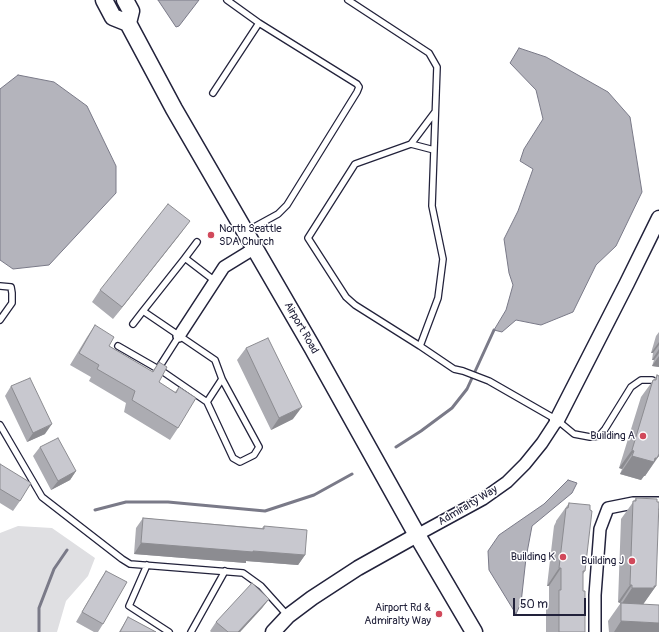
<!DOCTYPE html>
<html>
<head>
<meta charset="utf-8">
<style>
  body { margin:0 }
  #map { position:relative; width:659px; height:632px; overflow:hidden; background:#fff; font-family:Pangolin,sans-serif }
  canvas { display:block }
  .scale { position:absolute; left:513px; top:598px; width:73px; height:18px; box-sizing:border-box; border:2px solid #22223b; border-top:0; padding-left:5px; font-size:12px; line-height:14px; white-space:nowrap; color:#22223b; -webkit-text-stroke:3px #fff; paint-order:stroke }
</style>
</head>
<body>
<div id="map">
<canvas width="659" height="632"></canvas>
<div class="scale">50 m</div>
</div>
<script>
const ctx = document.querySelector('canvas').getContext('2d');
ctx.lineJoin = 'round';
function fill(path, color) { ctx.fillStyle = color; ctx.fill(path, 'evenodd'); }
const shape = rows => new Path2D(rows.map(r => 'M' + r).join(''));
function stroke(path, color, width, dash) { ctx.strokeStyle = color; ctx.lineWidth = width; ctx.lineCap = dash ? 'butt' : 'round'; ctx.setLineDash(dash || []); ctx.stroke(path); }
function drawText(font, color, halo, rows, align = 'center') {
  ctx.font = font + ' Pangolin,sans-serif'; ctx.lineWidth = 3; ctx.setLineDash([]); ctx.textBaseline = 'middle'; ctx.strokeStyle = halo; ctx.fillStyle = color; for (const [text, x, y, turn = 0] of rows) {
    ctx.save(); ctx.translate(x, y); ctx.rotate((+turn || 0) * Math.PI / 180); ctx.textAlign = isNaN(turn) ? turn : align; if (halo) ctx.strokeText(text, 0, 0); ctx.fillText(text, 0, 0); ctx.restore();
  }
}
fill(shape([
  [18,526,52,528,95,558,88,576,66,601,57,632,0,632,0,533]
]), '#dfdfe2');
const water = shape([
  [158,0,199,0,179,26,176,27,158,0],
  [519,48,546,57,608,92,630,117,642,192,616,246,596,265,573,312,541,325,516,320,502,332,494,330,506,310,513,285,509,273,504,239,518,211,533,169,520,161,524,149,543,119,536,90,510,63,519,48],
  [18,75,54,82,87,106,116,166,116,193,49,265,13,269,0,260,0,89,18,75],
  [568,480,577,483,572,493,532,526,526,558,521,603,516,614,489,570,488,551,499,535,544,504,568,480]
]);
fill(water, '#b4b4bc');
stroke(water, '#7a7a88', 1);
stroke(shape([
  [396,447,421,431,452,408,467,389,494,330],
  [95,510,126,502,168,502,265,511,314,495,352,474],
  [39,632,39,608,54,569,67,550]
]), '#7a7a88', 3);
const service = shape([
  [227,0,259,23,357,84,359,87,357,92,287,205,278,214,247,231],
  [348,0,429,53,437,67,432,206,443,259,438,298,420,346,454,369,463,371,489,381,557,420,574,434,590,437,599,436,605,429,631,387,641,380,652,380,659,383],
  [213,93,259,23],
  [411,144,435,112],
  [185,258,197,242],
  [0,286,11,287,12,293,12,303,0,320],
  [133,324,143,311],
  [118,346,158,369,179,336],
  [420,346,355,305,346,297,308,238,355,164,411,144,434,150],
  [159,369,207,402,233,458,240,462,254,455,259,447,222,379,215,360,143,311,185,258,215,281],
  [207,402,222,379],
  [0,425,42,497,122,559,130,564,243,573,261,586,288,616],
  [147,565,129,606,169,632],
  [191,632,225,571]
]);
const minor = shape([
  [179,336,224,267,255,248],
  [417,535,483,499,507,482,525,464,542,443,557,420],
  [595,632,595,595,600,529,608,508,633,503,659,503]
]);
const tertiary = shape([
  [557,420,627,283,659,218],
  [273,632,288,616,312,598,358,568,417,535]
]);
const secondary = shape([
  [104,0,113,17,128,23,174,109,312,347,417,535,474,632],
  [125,0,131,11,128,23]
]);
stroke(service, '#22223b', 8);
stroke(minor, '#22223b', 14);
stroke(tertiary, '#22223b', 17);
stroke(secondary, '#22223b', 19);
stroke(service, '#fff', 5.5);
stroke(minor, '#fff', 11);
stroke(tertiary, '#fff', 14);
stroke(secondary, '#fff', 16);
fill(shape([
  [181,233,113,319,92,302,100,290],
  [95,325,109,346,152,372,159,362,159,382,175,392,179,387,178,428,170,440,124,412,126,403,89,381,91,377,70,365,87,337],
  [659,332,659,367,652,366,654,360,652,360,653,353,651,353,656,336],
  [246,348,293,419,271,430,237,360],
  [657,375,659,376,659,456,645,476,644,476,641,480,620,474,622,469,619,468,641,397],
  [11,386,45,434,27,442,5,396],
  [40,447,76,471,70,480,51,490,33,456],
  [0,464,20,501,13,511,0,503],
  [636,498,656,586,643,604,659,632,609,632,608,621,620,604,620,603,618,602,621,519],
  [569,503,585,571,583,574,583,591,585,632,546,632,546,608,549,604,549,586,547,586,554,526,556,522,556,521],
  [143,518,262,528,264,526,305,555,298,565,246,561,246,563,134,554,136,528],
  [106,571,103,624,98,632,94,632,76,622,100,580],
  [269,599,262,608,240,632,211,632,210,631,216,622],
  [128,617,156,632,119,632]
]), '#acacb2');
fill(shape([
  [190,221,181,233,113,319,122,307],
  [659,342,659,345,653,353,651,353],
  [659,349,659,353,654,360,652,360],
  [659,356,659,367,652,366],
  [302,407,293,419,271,430,279,418],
  [52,424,45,434,27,442,33,433],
  [632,450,634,451,622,469,619,468],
  [659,453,659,456,657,458,645,476,644,476,641,480,620,474,632,456],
  [76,471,70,480,51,490,58,481],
  [141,543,253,551,305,555,298,565,246,561,246,563,134,554],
  [559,568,561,568,549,586,547,586],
  [630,585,632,585,620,603,618,602],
  [656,586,642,606,621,605,632,588],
  [269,599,262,608,240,632,238,632],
  [621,621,659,623,659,632,614,632]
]), '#8c8c91');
const building = shape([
  [168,204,190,221,122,307,100,290,168,204],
  [95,325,114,337,109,346,153,372,159,362,167,367,159,382,176,393,179,387,196,398,178,428,132,400,135,391,97,369,99,365,79,353,95,325],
  [268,338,302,407,279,418,246,348,268,338],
  [657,375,659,376,659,454,657,458,655,458,654,462,632,456,634,451,632,450,653,380,656,380,657,375],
  [30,378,52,424,33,433,11,386,30,378],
  [58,438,76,471,58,481,40,447,58,438],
  [0,464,31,483,20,501,0,489,0,464],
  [636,498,657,499,657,502,659,502,656,586,654,586,654,588,632,588,632,585,630,585,633,501,636,501,636,498],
  [569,503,590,505,590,510,592,511,585,571,583,571,583,591,585,591,585,632,559,632,559,590,561,590,561,568,559,568,566,508,568,508,569,503],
  [143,518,264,529,264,526,307,530,305,555,253,551,253,552,141,543,143,518],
  [106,571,127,582,103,624,82,612,106,571],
  [252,583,269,599,238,632,228,632,216,622,252,583],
  [621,603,659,605,659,623,621,621,621,603],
  [128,617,156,632,120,632,128,617]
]);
fill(building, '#c8c8cf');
stroke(building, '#8c8c91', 1);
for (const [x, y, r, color] of [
  [211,235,4,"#d1495b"],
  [643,436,4,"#d1495b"],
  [563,557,4,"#d1495b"],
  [632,561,4,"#d1495b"],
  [439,614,4,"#d1495b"]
]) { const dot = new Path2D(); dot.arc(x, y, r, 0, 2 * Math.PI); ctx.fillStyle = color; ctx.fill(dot); stroke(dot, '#fff', 1.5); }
drawText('11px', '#22223b', '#fff', [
  ["North Seattle",219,229,"left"],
  ["SDA Church",219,242,"left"],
  ["Building A",635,436],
  ["Building K",555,557],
  ["Building J",624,561],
  ["Airport Rd &",431,608],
  ["Admiralty Way",431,621]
], 'right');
drawText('11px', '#22223b', '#fff', [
  ["Airport Road",301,328,60],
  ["Admiralty Way",468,506,-31]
]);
</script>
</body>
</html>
